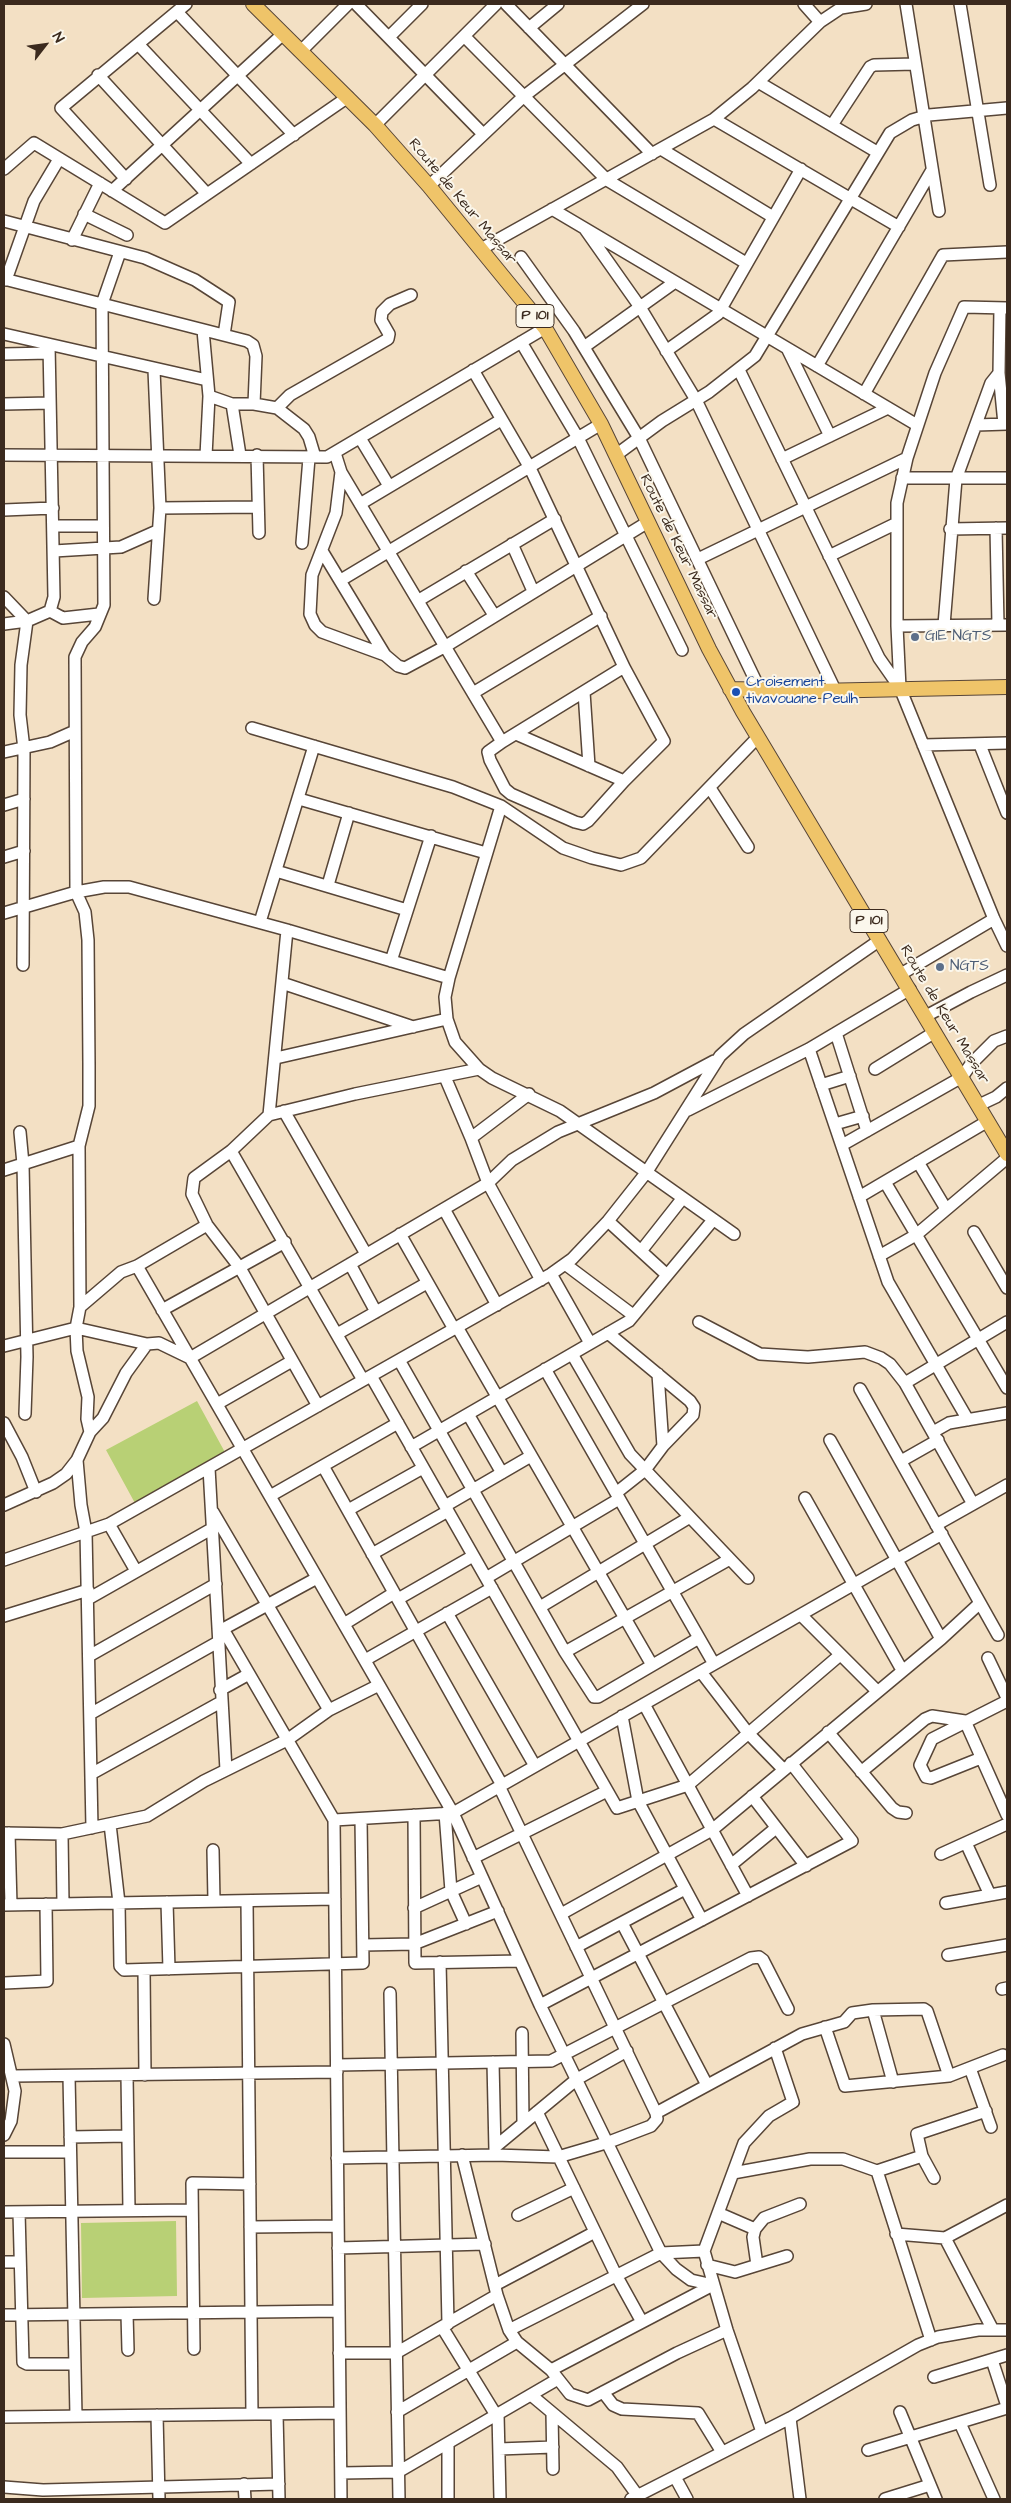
<!DOCTYPE html>
<html>
<head>
<meta charset="utf-8">
<style>
  body { margin:0 }
  #map { position:relative; width:1011px; height:2503px; overflow:hidden; background:#f3e0c4; font-family:"Architects Daughter",sans-serif }
  canvas { display:block }
  .frame { position:absolute; inset:0; border:5px solid #3b2a1e; pointer-events:none }
  .north { position:absolute; left:20px; top:20px; width:50px; height:50px; -webkit-text-stroke:4px #fbf7ec; paint-order:stroke; rotate:60deg; font-size:14px; font-weight:700; line-height:20px; text-align:center; color:#3b2a1e }
  .north::after { content:''; display:block; margin:auto; width:18px; height:22px; background:#3b2a1e; clip-path:polygon(50% 0,100% 100%,50% 72%,0 100%) }
</style>
</head>
<body>
<div id="map">
<canvas width="1011" height="2503"></canvas>
<div class="frame"></div>
<div class="north">N</div>
</div>
<script>
const ctx = document.querySelector('canvas').getContext('2d');
ctx.lineJoin = 'round';
function fill(path, color) { ctx.fillStyle = color; ctx.fill(path, 'evenodd'); }
const shape = rows => new Path2D(rows.map(r => 'M' + r).join(''));
function stroke(path, color, width, dash) { ctx.strokeStyle = color; ctx.lineWidth = width; ctx.lineCap = dash ? 'butt' : 'round'; ctx.setLineDash(dash || []); ctx.stroke(path); }
function drawText(font, color, halo, rows, align = 'center') {
  ctx.font = font + ' "Architects Daughter",sans-serif'; ctx.lineWidth = 4; ctx.setLineDash([]); ctx.textBaseline = 'middle'; ctx.strokeStyle = halo; ctx.fillStyle = color; for (const [text, x, y, turn = 0] of rows) {
    ctx.save(); ctx.translate(x, y); ctx.rotate((+turn || 0) * Math.PI / 180); ctx.textAlign = isNaN(turn) ? turn : align; if (halo) ctx.strokeText(text, 0, 0); ctx.fillText(text, 0, 0); ctx.restore();
  }
}
fill(shape([
  [197,1401,227,1456,136,1505,106,1450],
  [176,2221,177,2296,82,2298,81,2223]
]), '#b8d075');
const minor = shape([
  [356,4,483,134],
  [506,4,652,154],
  [804,4,820,22],
  [906,4,939,211],
  [960,4,990,185],
  [178,13,294,135],
  [529,28,558,4],
  [464,36,607,180,746,263],
  [389,37,422,4],
  [138,44,251,164],
  [301,51,348,4],
  [98,75,207,194],
  [758,82,877,152],
  [714,119,899,227],
  [375,125,496,4],
  [832,125,870,67,874,65,915,64],
  [661,149,773,217],
  [4,169,34,143,165,223,348,97],
  [126,179,61,108,186,4],
  [429,186,523,97,643,4],
  [112,191,283,34],
  [552,209,917,425],
  [84,214,127,235],
  [4,221,145,258,195,280,229,302,224,335],
  [585,229,640,307,696,400,835,690],
  [72,240,100,183],
  [481,249,714,119,752,88,820,22,841,8,866,4],
  [521,257,574,331,639,438,760,690],
  [4,279,247,341,253,345,256,356,254,404],
  [6,280,34,201,59,159],
  [1000,308,999,373,1004,424],
  [203,330,209,396,206,456],
  [4,334,207,380],
  [521,342,578,438,682,650],
  [584,347,675,282],
  [788,350,830,436],
  [666,351,718,314,801,169],
  [4,354,49,353],
  [817,366,932,170],
  [154,370,160,508,154,599],
  [739,370,879,658,900,688,994,919,1007,946],
  [864,394,943,255,1007,252],
  [209,396,232,404,254,404,277,408,304,429,309,437,315,457],
  [4,404,50,403],
  [232,404,240,455],
  [277,408,290,395,388,339,389,334,381,320,382,312,390,304,411,295],
  [976,425,1007,424],
  [360,438,389,486],
  [335,453,341,472,502,742,624,667,530,468,473,370],
  [4,455,327,457,545,328],
  [257,455,259,533],
  [616,455,662,421,709,392,755,356,890,133,912,120,929,115,1007,108],
  [782,459,888,408],
  [341,472,336,513,312,575,310,614,315,625,322,632,385,655,398,666,405,668,446,646,648,522],
  [902,478,1007,478],
  [360,504,501,420],
  [160,508,257,507],
  [4,510,53,508],
  [53,526,103,526],
  [996,528,998,625],
  [950,529,1007,528],
  [302,543,309,458],
  [512,544,533,591],
  [54,551,121,547,157,531],
  [322,551,385,655],
  [829,556,897,523],
  [698,559,907,458],
  [466,571,494,615],
  [341,580,601,424],
  [4,597,27,621],
  [419,600,555,519],
  [50,611,63,618,99,614],
  [4,624,27,621],
  [944,625,956,479,991,383,999,373],
  [897,626,1007,625],
  [900,688,897,626,897,503,907,458,935,373,964,307,1007,308],
  [584,692,589,766],
  [473,693,601,616],
  [252,728,453,787,501,806,563,848,592,858,621,865,641,858,758,737],
  [516,734,624,781,664,741,624,667],
  [502,742,488,752,490,760,505,789,511,794,575,822,583,824,588,821,624,781],
  [923,745,1007,743],
  [980,745,1007,813],
  [4,752,50,742,75,731],
  [710,788,748,847],
  [299,799,486,853],
  [4,805,24,799],
  [501,806,449,978,445,997,447,1019,455,1042,479,1069,492,1078,560,1111,734,1234],
  [4,857,24,851],
  [276,871,407,910],
  [328,885,349,813],
  [4,913,76,892,104,887,129,887,287,930,449,978],
  [260,922,314,746],
  [391,961,431,836],
  [23,965,24,749,20,715,21,665,27,621,50,611,54,597,49,345],
  [901,974,994,919],
  [282,983,413,1027],
  [926,1016,971,992,1007,975],
  [836,1033,867,1131],
  [809,1049,888,1282,968,1420],
  [276,1058,447,1019],
  [875,1069,935,1032],
  [445,1077,471,1138],
  [821,1085,850,1076],
  [529,1094,471,1138,488,1183,541,1280],
  [979,1105,996,1097,1007,1088],
  [688,1110,809,1049,910,989],
  [284,1111,366,1254],
  [269,1115,287,930],
  [835,1124,863,1116],
  [20,1132,23,1164,27,1357,25,1414],
  [842,1145,962,1077,971,1064,994,1041,1007,1036],
  [231,1151,363,1380],
  [918,1162,946,1209],
  [4,1170,79,1146],
  [885,1182,1007,1388],
  [859,1197,988,1121],
  [444,1209,497,1305],
  [608,1221,667,1275],
  [974,1232,1007,1288],
  [400,1234,454,1329],
  [641,1251,682,1199],
  [879,1256,916,1235,1007,1158],
  [350,1264,376,1312],
  [565,1264,633,1315],
  [137,1266,453,1813,540,2005,661,2253,676,2269,691,2280,713,2285,551,2370],
  [551,1274,590,1343],
  [80,1307,121,1272,137,1266,207,1225],
  [162,1310,285,1242],
  [699,1322,760,1354,808,1357,865,1352,881,1358,890,1364,905,1383,973,1504],
  [457,1327,652,1665],
  [608,1333,690,1401,694,1407,693,1415,663,1446],
  [337,1334,427,1283],
  [4,1346,76,1328,147,1344],
  [572,1354,630,1454,748,1578],
  [399,1360,565,1652,594,1697,598,1697,699,1638],
  [545,1369,714,1664],
  [371,1376,617,1808,688,1785,840,1655],
  [905,1383,1007,1322],
  [860,1389,998,1635],
  [217,1404,292,1361],
  [318,1406,240,1268,207,1225,192,1194,194,1178,231,1151,269,1115,355,1094,479,1069],
  [468,1414,502,1473],
  [4,1423,22,1457,36,1492],
  [90,1432,87,1419,88,1397,77,1351,76,1328,80,1307,79,1146,89,1106,89,1065,88,940,85,912,76,892,75,657,82,642,95,627,104,605,102,304,120,252],
  [933,1432,949,1423,1007,1413],
  [830,1440,941,1639],
  [411,1447,629,1321,713,1220],
  [77,1460,81,1505,86,1532,92,1828],
  [901,1461,938,1440],
  [323,1466,502,1785],
  [209,1468,226,1770],
  [616,1493,645,1470,663,1446,658,1374],
  [270,1496,398,1423],
  [805,1498,902,1670],
  [4,1505,53,1483,66,1474,77,1460,90,1432,103,1418,126,1373,147,1344,159,1343,190,1358,488,1183,512,1160,558,1132,654,1093,714,1061],
  [445,1506,531,1456],
  [348,1510,423,1468],
  [213,1512,329,1710],
  [109,1524,136,1571],
  [936,1525,1007,1485],
  [372,1554,448,1511],
  [4,1560,109,1524,551,1274,572,1259,608,1221,646,1173,720,1056,744,1034,880,940],
  [486,1578,619,1499],
  [88,1599,213,1528],
  [398,1599,473,1556],
  [540,1607,690,1517],
  [447,1613,535,1766],
  [801,1615,877,1691],
  [4,1616,88,1590],
  [344,1624,394,1593],
  [218,1629,223,1629,317,1578],
  [223,1629,334,1820,341,2499],
  [565,1652,730,1559],
  [89,1656,216,1584],
  [988,1658,1007,1698],
  [365,1660,492,1588],
  [701,1672,748,1733,784,1770],
  [220,1690,249,1674],
  [644,1704,748,1896],
  [90,1714,218,1642],
  [622,1716,638,1801,702,1920],
  [828,1732,892,1808,898,1812,906,1813],
  [981,1758,931,1778,926,1777,920,1765,932,1739,1007,1701],
  [861,1772,925,1719,932,1716,965,1721,1007,1815],
  [91,1774,221,1702],
  [752,1796,806,1866],
  [445,1813,451,1891,466,1924],
  [414,1815,415,1963,520,1961],
  [334,1820,453,1813,942,1534],
  [110,1824,119,1903,120,1966,124,1970,363,1963,361,1819],
  [4,1833,62,1834,147,1816,204,1781,287,1740,329,1710,379,1685],
  [9,1833,11,1905],
  [62,1834,63,1904],
  [966,1843,990,1895],
  [213,1850,214,1901],
  [941,1854,1007,1824],
  [473,1858,607,1791],
  [731,1865,776,1828],
  [247,1901,252,2414],
  [167,1902,169,1969],
  [946,1903,1007,1892],
  [4,1905,335,1899],
  [414,1908,482,1877],
  [561,1914,712,1830,941,1639,980,1603],
  [622,1923,707,2085],
  [363,1945,414,1944,498,1911],
  [576,1947,685,1889],
  [948,1955,1007,1945],
  [440,1962,448,2324],
  [144,1970,145,2075],
  [4,1983,47,1981,46,1904],
  [1002,1989,1007,1988],
  [390,1993,399,2499],
  [540,2005,852,1841,791,1763],
  [873,2010,893,2082],
  [825,2027,845,2086,949,2076,1003,2055],
  [522,2033,523,2123],
  [4,2044,15,2091,11,2121,4,2135],
  [493,2062,495,2151],
  [337,2065,551,2061,751,1958,759,1957,763,1960,788,2009],
  [970,2068,991,2127],
  [127,2075,129,2210],
  [13,2076,337,2072],
  [69,2076,76,2416],
  [537,2112,616,2275,642,2322],
  [656,2113,802,2034,844,2022,852,2013,873,2010,924,2009,927,2011,949,2076],
  [70,2137,128,2136],
  [495,2147,577,2079,627,2051],
  [4,2152,70,2152],
  [462,2155,497,2295,509,2330,517,2342,551,2370,570,2394,588,2400,677,2353,727,2330],
  [337,2158,495,2155,558,2157,609,2142,651,2126,657,2119,656,2113,499,1786],
  [877,2171,931,2340],
  [733,2173,810,2159,843,2159,877,2171,922,2156],
  [934,2178,922,2156,917,2134,986,2111],
  [4,2212,192,2210],
  [19,2212,23,2362,27,2364,75,2364],
  [718,2213,755,2229],
  [518,2215,574,2188],
  [250,2227,338,2226],
  [896,2234,945,2238,1007,2205],
  [945,2238,993,2330],
  [338,2248,485,2244],
  [4,2262,20,2262],
  [707,2265,735,2272,787,2256],
  [757,2265,753,2237,755,2229,764,2218,800,2204],
  [495,2285,595,2232],
  [127,2314,128,2350],
  [4,2315,339,2311],
  [442,2327,496,2415],
  [509,2330,661,2253,704,2251],
  [194,2349,192,2183,250,2184],
  [339,2353,396,2353,497,2295],
  [992,2360,1007,2406],
  [934,2377,1007,2355],
  [603,2392,613,2405,622,2409,698,2413,722,2452],
  [531,2395,617,2467,640,2499],
  [397,2412,517,2342],
  [900,2412,936,2499],
  [552,2413,553,2469],
  [277,2414,279,2499],
  [498,2414,500,2499],
  [157,2415,159,2499],
  [4,2417,340,2413],
  [790,2418,800,2499],
  [960,2423,994,2499],
  [762,2432,727,2330,704,2251,744,2143,769,2116,793,2102,775,2048],
  [448,2443,448,2499],
  [499,2449,553,2447],
  [868,2450,1007,2408],
  [341,2473,398,2472,558,2379],
  [675,2477,687,2499],
  [244,2484,245,2499],
  [4,2487,43,2490,279,2484],
  [631,2499,790,2418,918,2345,938,2337,978,2330,1007,2330],
  [885,2499,930,2485]
]);
const major = shape([
  [253,4,375,125,429,186,545,328,601,424,709,649,743,712,1007,1154],
  [730,689,815,691,1007,687]
]);
stroke(minor, '#574537', 14);
stroke(major, '#574537', 16);
stroke(minor, '#fff', 11);
stroke(major, '#efc469', 14);
for (const [x, y, r, color] of [
  [915,637,5,"#5c6f8a"],
  [736,692,5,"#1a4fb4"],
  [940,967,5,"#5c6f8a"]
]) { const dot = new Path2D(); dot.arc(x, y, r, 0, 2 * Math.PI); ctx.fillStyle = color; ctx.fill(dot); stroke(dot, '#fbf7ec', 2); }
for (const [x, y, w] of [
  [535,316,38],
  [869,921,38]
]) { const box = new Path2D(); box.roundRect(x - w / 2, y - 11.5, w, 23, 4); ctx.fillStyle = '#fbf7ec'; ctx.fill(box); stroke(box, '#3b2a1e', 1); }
drawText('bold 14px', '#3b2a1e', null, [
  ["P 101",535,316],
  ["P 101",869,921]
]);
drawText('15px', '#3b2a1e', '#fbf7ec', [
  ["Route de Keur Massar",462,202,50],
  ["Route de Keur Massar",678,547,64],
  ["Route de Keur Massar",944,1015,59]
]);
drawText('15px', '#4e5e75', '#fbf7ec', [
  ["GIE NGTS",925,637],
  ["NGTS",950,967]
], 'left');
drawText('15px', '#164399', '#fbf7ec', [
  ["Croisement",746,683],
  ["tivavouane Peulh",746,700]
], 'left');
</script>
</body>
</html>
